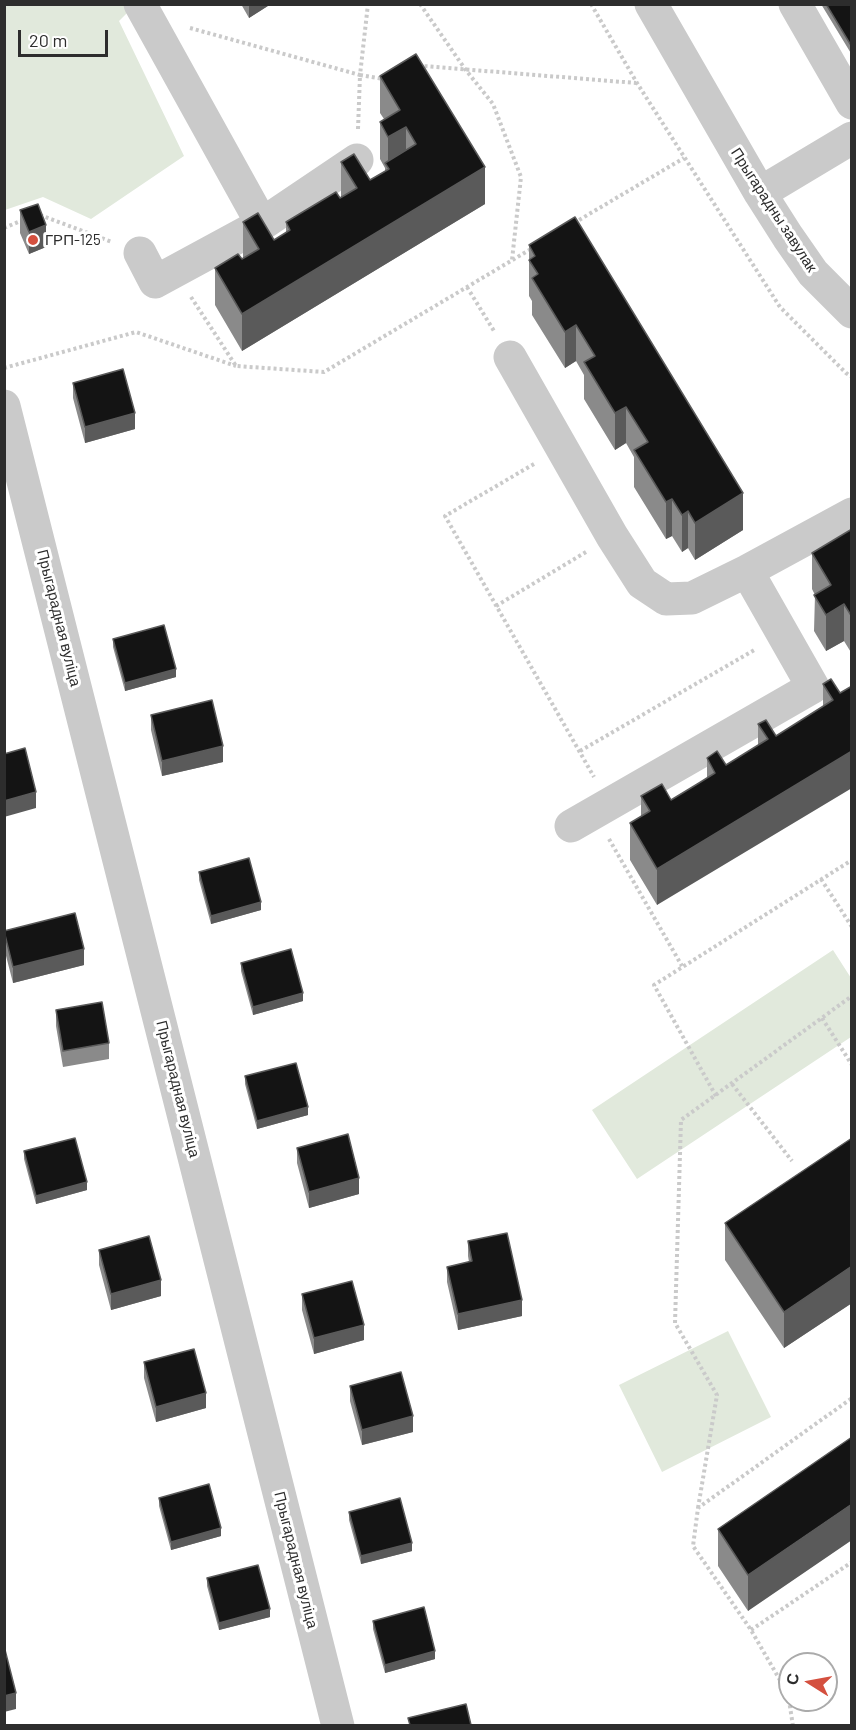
<!DOCTYPE html>
<html>
<head>
<meta charset="utf-8">
<style>
  body { margin:0 }
  #map { position:relative; width:856px; height:1730px; overflow:hidden; background:#fff; font-family:Barlow,sans-serif }
  canvas { display:block }
  .frame { position:absolute; inset:0; border:6px solid #2d2d2d; pointer-events:none }
  .north { position:absolute; left:778px; top:1652px; width:60px; height:60px; box-sizing:border-box; background:#fff; border:2px solid #ababab; border-radius:50%; rotate:281deg; font-size:16px; font-weight:700; line-height:24px; text-align:center; color:#2d2d2d }
  .north::after { content:''; display:block; margin:auto; width:21px; height:27px; background:#d4503f; clip-path:polygon(50% 0,100% 100%,50% 72%,0 100%) }
  .scale { position:absolute; left:18px; top:30px; width:90px; height:27px; box-sizing:border-box; border:3px solid #2d2d2d; border-top:0; padding-left:8px; font-size:18px; line-height:21px; white-space:nowrap; color:#2d2d2d; -webkit-text-stroke:4px #fff; paint-order:stroke }
</style>
</head>
<body>
<div id="map">
<canvas width="856" height="1730"></canvas>
<div class="frame"></div>
<div class="north">С</div>
<div class="scale">20 m</div>
</div>
<script>
const ctx = document.querySelector('canvas').getContext('2d');
ctx.lineJoin = 'round';
function fill(path, color) { ctx.fillStyle = color; ctx.fill(path, 'evenodd'); }
const shape = rows => new Path2D(rows.map(r => 'M' + r).join(''));
function stroke(path, color, width, dash) { ctx.strokeStyle = color; ctx.lineWidth = width; ctx.lineCap = dash ? 'butt' : 'round'; ctx.setLineDash(dash || []); ctx.stroke(path); }
function drawText(font, color, halo, rows, align = 'center') {
  ctx.font = font + ' Barlow,sans-serif'; ctx.lineWidth = 6; ctx.setLineDash([]); ctx.textBaseline = 'middle'; ctx.strokeStyle = halo; ctx.fillStyle = color; for (const [text, x, y, turn = 0] of rows) {
    ctx.save(); ctx.translate(x, y); ctx.rotate((+turn || 0) * Math.PI / 180); ctx.textAlign = isNaN(turn) ? turn : align; if (halo) ctx.strokeText(text, 0, 0); ctx.fillText(text, 0, 0); ctx.restore();
  }
}
fill(shape([
  [4,5,133,5,134,6,119,21,184,156,91,219,43,197,5,210],
  [833,950,851,978,851,1037,637,1179,592,1110],
  [728,1331,771,1417,662,1472,619,1385]
]), '#e1e9dc');
stroke(shape([
  [420,4,465,69,493,104,521,177,512,260],
  [591,4,637,83,780,307,846,373,852,377],
  [190,28,360,75,368,4],
  [419,68,423,66,636,83],
  [358,129,360,75,383,79],
  [40,215,112,242],
  [574,223,684,158],
  [4,228,23,220],
  [467,287,494,331],
  [191,297,236,366,324,372,531,249],
  [4,368,136,332,236,366],
  [534,464,445,516,594,777],
  [496,606,586,552],
  [580,751,756,649],
  [609,839,682,966],
  [821,879,852,927],
  [822,1018,852,1065],
  [732,1084,792,1161],
  [716,1096,654,985,852,860],
  [698,1508,717,1395,675,1323,681,1120,852,996],
  [751,1630,852,1562],
  [793,1726,788,1694,751,1630,693,1546,698,1508,852,1398]
]), '#cacaca', 4, [3, 3]);
stroke(shape([
  [140,4,262,224],
  [651,4,760,193,788,237,813,273,852,312],
  [795,4,852,103],
  [760,193,852,138],
  [140,253,155,282,262,224,357,160],
  [510,357,612,536,642,583,666,599,692,598,747,571,852,514],
  [4,406,338,1726],
  [571,826,813,687,747,571]
]), '#cacaca', 33);
fill(shape([
  [241,4,271,4,249,18],
  [821,4,852,4,852,55],
  [380,76,485,204,242,351,215,305,215,268,243,258,243,222,274,240,286,233,286,222,341,197,341,162,370,180,385,171,385,168,380,159,380,122,384,119,380,113],
  [20,210,46,247,29,254,20,233],
  [529,245,743,530,695,560,688,548,682,552,672,536,666,539,634,487,634,457,626,443,615,450,584,399,584,375,576,361,565,368,532,315,532,301,529,296],
  [73,383,135,429,85,443,73,398],
  [852,529,852,654,844,641,826,651,814,631,815,595,812,589,812,553],
  [113,639,176,677,125,691,113,647],
  [823,684,840,693,657,905,630,860,630,823,641,817,641,796,671,800,707,778,707,758,726,765,758,745,758,724,776,736,823,707],
  [151,715,223,762,162,776,151,730],
  [199,872,261,910,211,924,199,880],
  [4,931,84,965,13,983,4,948],
  [241,963,303,1001,253,1015,241,971],
  [56,1010,109,1043,109,1059,63,1067,56,1026],
  [245,1076,308,1115,257,1129,245,1084],
  [852,1138,852,1303,784,1348,725,1260,725,1223],
  [297,1148,359,1194,309,1208,297,1163],
  [24,1151,87,1190,36,1204,24,1159],
  [468,1241,522,1316,458,1330,447,1282,447,1267,469,1262,468,1256],
  [99,1250,161,1296,111,1310,99,1265],
  [302,1294,364,1340,314,1354,302,1310],
  [144,1362,206,1408,156,1422,144,1378],
  [350,1386,413,1432,362,1445,350,1401],
  [852,1437,748,1611,718,1566,718,1529],
  [159,1498,221,1536,171,1550,159,1506],
  [349,1512,412,1551,361,1564,349,1520],
  [207,1578,270,1617,219,1630,207,1586],
  [373,1621,435,1659,385,1673,373,1629]
]), '#8a8a8a');
fill(shape([
  [249,4,271,4,249,18],
  [406,127,406,163,388,168,388,137],
  [485,167,485,204,242,351,242,314],
  [46,225,46,247,29,254,29,232],
  [576,325,576,361,565,368,565,332],
  [626,407,626,443,615,450,615,413],
  [135,413,135,429,85,443,85,427],
  [743,493,743,530,695,560,695,523],
  [672,499,672,536,666,539,666,502],
  [688,511,688,548,682,552,682,515],
  [844,604,844,641,826,651,826,615],
  [176,669,176,677,125,691,125,683],
  [223,746,223,762,162,776,162,761],
  [852,751,852,788,657,905,657,869],
  [36,792,36,808,4,817,4,801],
  [261,902,261,910,211,924,211,916],
  [84,949,84,965,13,983,13,967],
  [303,993,303,1001,253,1015,253,1007],
  [308,1107,308,1115,257,1129,257,1121],
  [359,1178,359,1194,309,1208,309,1192],
  [87,1182,87,1190,36,1204,36,1196],
  [852,1266,852,1303,784,1348,784,1312],
  [161,1280,161,1296,111,1310,111,1294],
  [522,1300,522,1316,458,1330,458,1314],
  [364,1325,364,1340,314,1354,314,1338],
  [206,1393,206,1408,156,1422,156,1407],
  [413,1416,413,1432,362,1445,362,1430],
  [852,1504,852,1540,748,1611,748,1575],
  [221,1528,221,1536,171,1550,171,1542],
  [412,1543,412,1551,361,1564,361,1556],
  [270,1609,270,1617,219,1630,219,1623],
  [435,1651,435,1659,385,1673,385,1665],
  [16,1693,16,1709,4,1712,4,1696]
]), '#5a5a5a');
const building = shape([
  [826,4,852,4,852,47,826,4],
  [416,54,485,167,242,314,215,268,238,254,242,259,259,249,243,222,258,213,274,240,290,230,286,222,336,192,340,198,357,188,341,162,354,154,370,180,389,169,385,163,416,144,406,127,388,137,380,122,400,110,380,76,416,54],
  [38,204,46,225,29,232,20,210,38,204],
  [575,217,743,493,695,523,688,511,682,515,672,499,666,502,634,450,648,442,626,407,615,413,584,362,595,356,576,325,565,332,532,278,538,274,529,260,535,256,529,245,575,217],
  [123,369,135,413,85,427,73,383,123,369],
  [852,529,852,617,844,604,826,615,814,595,831,585,812,553,852,529],
  [164,625,176,669,125,683,113,639,164,625],
  [831,679,840,693,852,686,852,751,657,869,630,823,650,811,641,796,662,784,671,800,699,783,715,773,707,758,717,751,726,765,768,739,758,724,766,720,776,736,833,700,823,684,831,679],
  [212,700,223,746,162,761,151,715,212,700],
  [25,748,36,792,4,801,4,754,25,748],
  [249,858,261,902,211,916,199,872,249,858],
  [75,913,84,949,13,967,4,931,75,913],
  [291,949,303,993,253,1007,241,963,291,949],
  [102,1002,109,1043,63,1051,56,1010,102,1002],
  [296,1063,308,1107,257,1121,245,1076,296,1063],
  [348,1134,359,1178,309,1192,297,1148,348,1134],
  [75,1138,87,1182,36,1196,24,1151,75,1138],
  [852,1138,852,1266,784,1312,725,1223,852,1138],
  [507,1233,522,1300,458,1314,447,1267,472,1261,468,1241,507,1233],
  [149,1236,161,1280,111,1294,99,1250,149,1236],
  [352,1281,364,1325,314,1338,302,1294,352,1281],
  [194,1349,206,1393,156,1407,144,1362,194,1349],
  [401,1372,413,1416,362,1430,350,1386,401,1372],
  [852,1437,852,1504,748,1575,718,1529,852,1437],
  [209,1484,221,1528,171,1542,159,1498,209,1484],
  [400,1498,412,1543,361,1556,349,1512,400,1498],
  [258,1565,270,1609,219,1623,207,1578,258,1565],
  [424,1607,435,1651,385,1665,373,1621,424,1607],
  [4,1646,16,1693,4,1696,4,1646],
  [466,1704,471,1725,410,1725,408,1718,466,1704]
]);
fill(building, '#141414');
stroke(building, '#5a5a5a', 1.5);
for (const [x, y, r, color] of [
  [33,240,6,"#d4503f"]
]) { const dot = new Path2D(); dot.arc(x, y, r, 0, 2 * Math.PI); ctx.fillStyle = color; ctx.fill(dot); stroke(dot, '#fff', 2); }
drawText('15px', '#2d2d2d', '#fff', [
  ["Прыгарадны завулак",774,210,57],
  ["Прыгарадная вуліца",59,618,76],
  ["Прыгарадная вуліца",178,1089,76],
  ["Прыгарадная вуліца",296,1560,76]
]);
drawText('15px', '#2d2d2d', '#fff', [
  ["ГРП-125",45,240]
], 'left');
</script>
</body>
</html>
